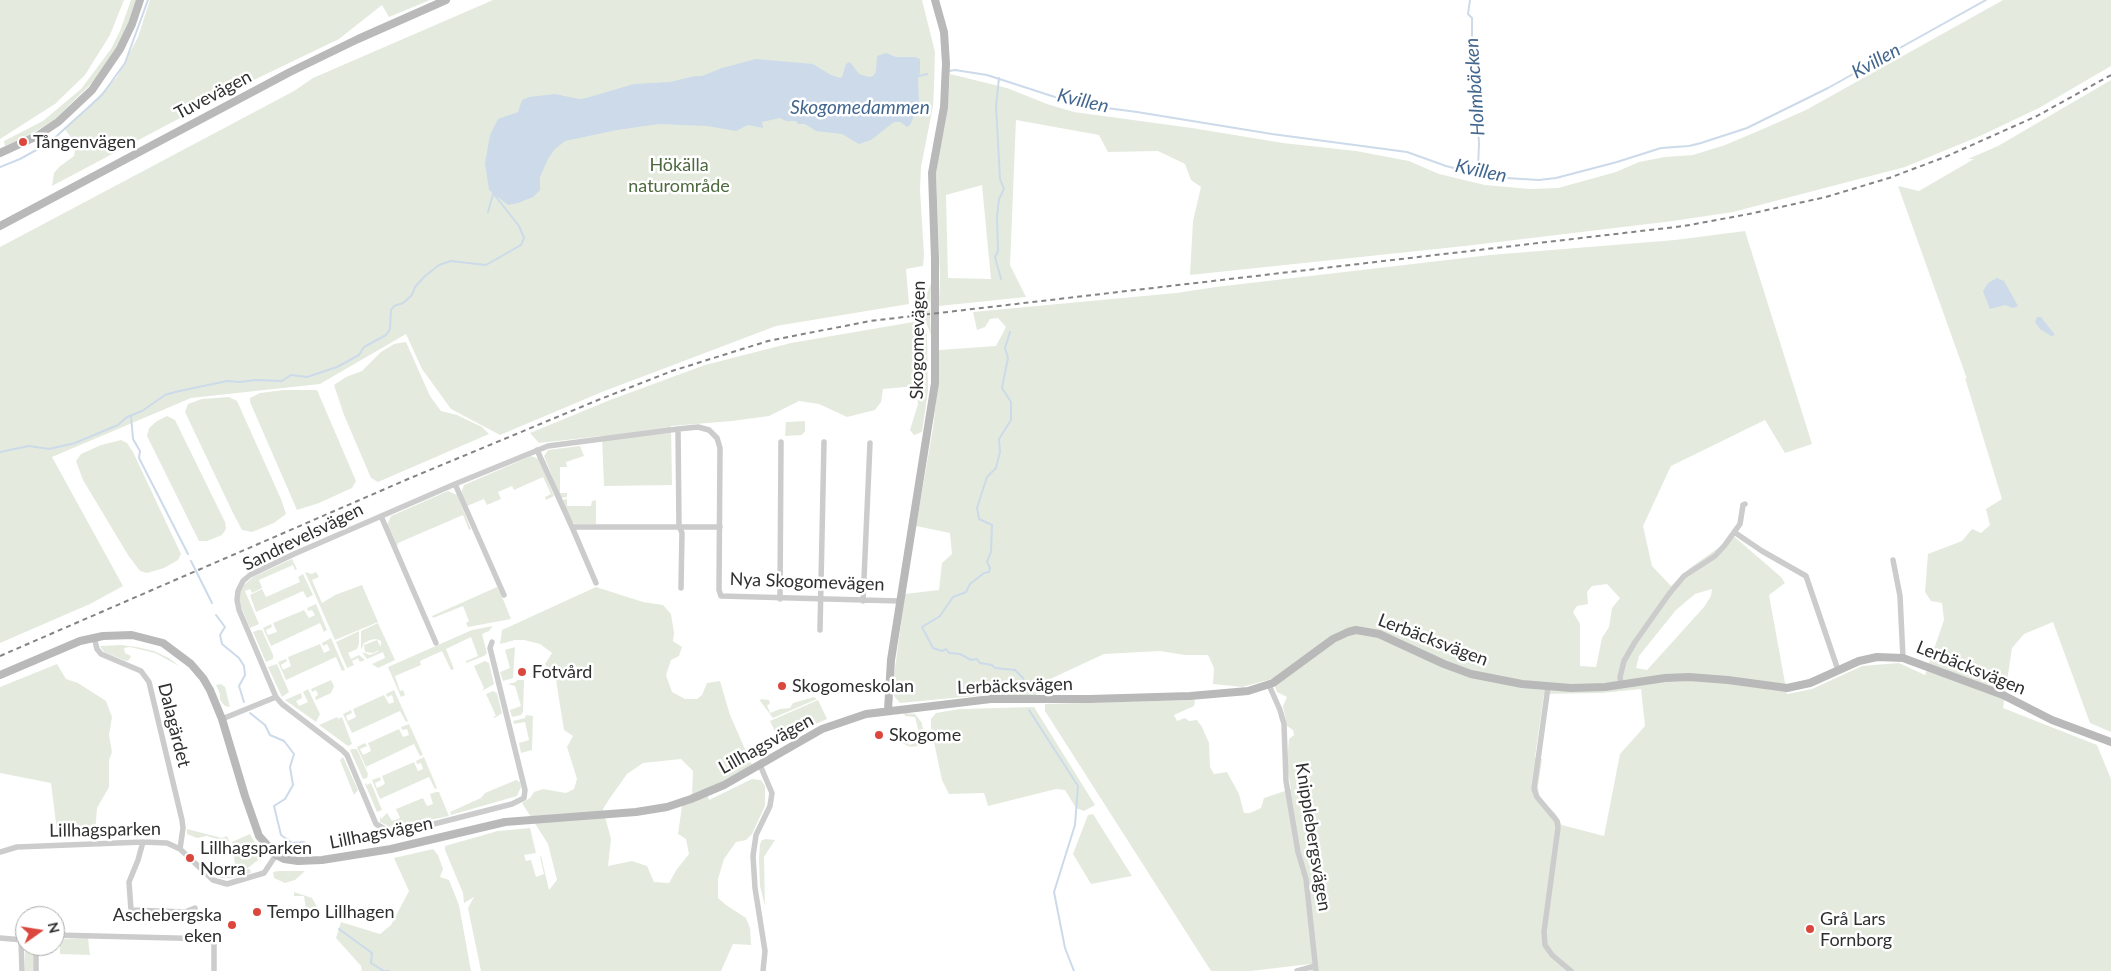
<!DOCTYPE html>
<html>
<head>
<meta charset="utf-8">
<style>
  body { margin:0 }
  #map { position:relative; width:2111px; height:971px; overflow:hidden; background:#fff; font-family:Lato,sans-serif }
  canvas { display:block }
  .north { position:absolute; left:15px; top:906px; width:50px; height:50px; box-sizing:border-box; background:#fff; border:1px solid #acacac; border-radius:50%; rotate:77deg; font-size:14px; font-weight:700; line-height:20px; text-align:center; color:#2f2f2f }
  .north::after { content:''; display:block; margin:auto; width:18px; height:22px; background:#db463d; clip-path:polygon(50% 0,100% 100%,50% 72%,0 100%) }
</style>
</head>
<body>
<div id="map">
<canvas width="2111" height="971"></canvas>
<div class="north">N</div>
</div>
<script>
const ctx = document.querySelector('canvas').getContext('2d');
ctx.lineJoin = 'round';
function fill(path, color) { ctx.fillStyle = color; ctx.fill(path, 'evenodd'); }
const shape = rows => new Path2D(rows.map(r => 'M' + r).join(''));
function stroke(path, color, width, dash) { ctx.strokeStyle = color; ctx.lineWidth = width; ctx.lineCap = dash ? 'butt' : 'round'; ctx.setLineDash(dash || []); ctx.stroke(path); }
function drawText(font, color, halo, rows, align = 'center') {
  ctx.font = font + ' Lato,sans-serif'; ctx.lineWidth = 5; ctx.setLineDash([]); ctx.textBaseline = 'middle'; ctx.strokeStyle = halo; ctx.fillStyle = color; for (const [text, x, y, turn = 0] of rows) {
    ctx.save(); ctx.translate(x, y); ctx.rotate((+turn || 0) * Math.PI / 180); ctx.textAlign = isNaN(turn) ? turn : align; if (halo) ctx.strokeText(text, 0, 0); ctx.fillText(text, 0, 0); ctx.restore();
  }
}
fill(shape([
  [0,0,124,0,110,35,85,75,55,104,0,139],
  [131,0,136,0,128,24,118,46,94,81,53,121,29,135,5,146,4,141,43,121,81,89,111,49,120,31],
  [150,0,430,0,389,17,382,5,339,39,229,92,52,186,54,173,59,167,74,156,76,144,64,128,88,107,117,77,138,37],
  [493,0,922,0,935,52,934,87,933,106,921,167,920,190,924,255,923,266,906,269,909,304,776,326,602,392,500,435,451,409,422,369,406,334,320,384,191,398,52,457,123,586,90,604,0,643,0,247,294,91,313,78],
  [2003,0,2111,0,2111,66,2039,108,1980,136,1905,167,1733,212,1673,221,1465,246,1190,275,1193,221,1201,187,1191,180,1185,164,1158,151,1108,152,1099,135,1016,120,1010,265,1026,297,939,306,940,277,936,173,948,102,950,74,1007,88,1047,104,1074,112,1192,128,1283,143,1356,151,1409,161,1439,174,1485,185,1530,189,1558,188,1616,172,1639,162,1665,157,1693,155,1725,145,1763,129,1806,110],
  [982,185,991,279,948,278,946,195],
  [2111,80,2111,732,2090,723,2053,622,2024,634,2012,648,2003,708,2097,745,2111,779,2111,971,1310,971,1310,964,1251,971,1211,971,1045,711,1045,704,1195,700,1194,706,1174,715,1177,721,1185,718,1189,721,1197,720,1202,727,1209,743,1210,767,1214,774,1227,772,1239,794,1244,813,1250,813,1261,808,1264,798,1291,789,1288,771,1288,750,1289,739,1294,735,1293,730,1287,726,1283,706,1287,697,1277,692,1272,679,1242,687,1213,684,1214,668,1208,655,1185,655,1160,651,1104,654,1046,681,1036,695,985,695,900,703,894,696,893,683,905,594,939,590,942,563,952,554,950,533,916,526,933,428,938,384,939,350,996,346,1006,327,998,318,990,319,985,327,977,330,973,312,1176,293,1216,287,1490,255,1675,240,1745,231,1812,444,1785,453,1765,420,1671,466,1643,526,1652,566,1671,586,1690,568,1721,546,1730,533,1781,577,1785,583,1769,595,1787,694,1812,689,1862,666,1899,663,1925,675,1944,620,1942,603,1931,601,1925,592,1928,554,1962,541,1972,529,1981,533,1990,525,1986,509,2002,499,1965,378,1967,379,1898,186,1919,191,1974,159,1968,159,1998,146],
  [1607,584,1620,598,1612,608,1609,627,1602,638,1596,667,1580,666,1580,624,1573,612,1577,606,1588,604,1587,592,1592,586],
  [1712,589,1711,596,1704,607,1647,670,1636,668,1639,656,1676,610,1695,594],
  [1641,689,1645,726,1620,754,1604,836,1562,825,1555,813,1539,798,1538,785,1542,759,1535,757,1544,694,1602,693],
  [931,283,930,320,931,335,925,320,924,309,925,299],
  [919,321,927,334,928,391,922,432,914,435,910,430,918,404,916,386,883,389,881,402,875,410,847,417,819,404,799,401,769,416,732,421,671,426,672,485,604,486,602,436,539,443,530,433,610,400,705,365,791,343],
  [406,342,430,396,441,411,457,415,482,427,489,434,378,482,371,478,344,415,334,385,346,377,362,371,381,352,394,344],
  [284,390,317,390,356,481,352,488,319,503,297,510,250,402,250,398,260,393],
  [229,397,237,401,281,499,286,514,274,523,252,532,242,530,233,513,185,412,188,404,202,399],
  [167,416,175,420,225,522,226,529,222,535,207,541,199,541,147,436,149,428,157,421],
  [805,421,805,431,802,435,785,436,786,422],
  [121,440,127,443,133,452,181,554,178,560,164,568,147,573,140,571,128,555,83,480,76,461,81,454,101,445],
  [580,446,584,456,566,462,567,467,560,467,560,493,567,493,567,497,561,498,544,456,548,450],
  [531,456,539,459,554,496,546,500,545,497,551,494,543,477,514,490,512,486,498,492,501,499,487,505,484,499,467,506,461,493,464,485],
  [448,491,457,495,471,529,469,530,463,515,398,543,397,547,387,525,391,516],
  [567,499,567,506,591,506,592,501,596,500,596,524,575,524,571,520,562,500],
  [292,559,297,569,295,570,293,565,259,580,262,588,252,593,250,589,245,591,259,624,250,628,240,604,240,593,244,585,253,577],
  [305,572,312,574,316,572,319,577,312,580,322,603,335,595,362,585,378,622,335,640],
  [303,574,313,595,307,598,303,591,256,612,250,595,262,589,266,597,300,582,298,577],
  [497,587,501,594,511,619,468,627,466,623,469,621,463,606,433,618,432,616],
  [596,587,643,602,663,605,671,614,674,633,673,641,682,647,679,656,671,660,666,675,672,692,685,699,697,699,702,695,707,683,720,681,730,715,752,765,706,790,709,800,752,779,761,780,765,786,765,806,752,834,746,840,736,842,724,859,718,879,718,898,726,905,746,918,750,928,751,945,733,944,721,971,481,971,468,908,474,897,464,903,463,893,445,850,445,846,498,831,530,828,536,853,524,855,526,861,531,860,536,877,544,874,540,857,541,856,549,890,557,880,548,844,522,803,530,798,534,792,543,789,566,793,574,789,577,779,567,747,573,736,564,730,556,680,545,664,552,653,540,644,524,640,515,640,500,644,502,630],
  [681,759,693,771,692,796,682,806,678,834,686,839,689,854,677,869,669,883,654,882,647,866,632,861,608,866,611,839,603,809,610,798,627,774,643,763],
  [316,604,327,630,324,632,320,623,271,646,263,628,271,624,272,627,266,630,268,635,277,632,273,623,304,610,309,618,315,615,312,610,308,611,307,608],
  [378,623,395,660,378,668,372,664,385,658,383,652,367,659,362,652,370,655,377,652,379,650,373,653,365,652,364,645,377,640,381,647,381,641,376,639,370,640,364,643,361,650,361,631],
  [493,626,489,631,482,634,487,653,484,656,466,663,466,661,478,656,471,637,446,649,454,669,451,670,442,651,420,661,421,665,395,676,400,691,403,690,405,695,401,697,388,667,472,630],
  [258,630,262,630,273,655,273,659,266,662,253,632],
  [359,631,359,644,357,649,348,653,351,659,359,655,365,660,360,662,358,658,352,661,354,665,347,668,336,642],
  [331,638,345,670,342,671,336,657,286,680,278,662,286,659,287,661,281,665,283,670,291,666,288,657,320,644,324,653,330,650,327,644,323,646,322,643],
  [121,645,137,647,154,651,169,658,179,666,155,653,130,647,124,648,125,653,131,656,129,660,126,661,104,652,100,646],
  [515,647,513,678,503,681,500,672,510,668,505,650],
  [485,661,489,663,494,684,482,691,484,688,474,666],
  [57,664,66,679,78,683,106,701,112,717,109,735,112,752,109,760,109,787,97,808,95,833,67,838,57,831,51,783,0,773,0,687],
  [277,664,289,692,282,697,268,667],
  [331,680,334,686,331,693,316,700,315,697,318,695,316,690,312,692,311,689],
  [517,680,524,680,523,712,521,715,512,717,510,710,521,706,515,686,508,684,516,682],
  [221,684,225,687,230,707,225,706,220,700,220,694,216,685],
  [308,689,320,714,316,722,285,700,301,693,302,698,296,701,299,706,308,702,303,692],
  [394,690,408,721,406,722,400,711,352,733,343,714,351,710,352,713,346,716,348,721,356,717,353,709,384,695,389,704,394,702,392,695,387,697,386,694],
  [493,691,497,693,502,713,495,718,493,717,496,716,486,694],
  [814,697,817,699,773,718,760,701,761,699,769,700,770,704,767,705,770,713,780,709,790,708,793,703],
  [818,700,827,719,779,740,770,721],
  [1034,707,1095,805,1084,811,1076,808,1065,790,1056,789,988,806,984,793,949,794,942,780,931,728,931,719,936,713,960,709],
  [904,713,915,714,922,723,924,739,918,746,911,747,906,745,894,738,901,739,902,742,908,741,909,745,921,741,915,717,905,716],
  [526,715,533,716,532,750,521,753,519,743,529,740,525,722,514,724,513,721,525,718],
  [337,717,338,719,342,717,352,744,348,746,319,725],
  [409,724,423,755,420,756,414,744,366,767,357,747,365,743,367,746,360,749,363,755,371,751,368,743,399,729,403,737,409,735,407,729,402,730,401,727],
  [352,749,357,749,368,774,367,778,363,779,350,750],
  [343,757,358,790,354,795,340,760],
  [424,757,437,788,435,789,429,777,380,799,372,780,380,777,381,780,375,783,377,788,385,784,382,776,414,762,418,771,423,769,421,763,417,764,416,761],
  [516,780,520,782,521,787,517,796,451,815,450,812,481,798,485,793],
  [366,783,367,785,371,783,382,810,377,812,365,784],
  [436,792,439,792,449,816,392,828,380,822,380,816,381,819,387,813,392,821,400,818,396,809,423,798,427,806,433,804,430,794],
  [1093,814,1132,876,1091,884,1073,854,1088,815],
  [187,829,222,838,227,836,229,841,226,842,207,836,197,838,187,834],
  [250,834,261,854,258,860,248,868,245,868,235,865,232,842],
  [766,839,775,840,764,857,765,906,760,886,759,858,760,844,762,840],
  [433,849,438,855,443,869,440,877,449,880,459,905,471,971,362,971,361,966,336,938,341,922,380,934,391,925,409,891,394,858],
  [214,869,250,869,251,873,233,878,220,878,211,872],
  [279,871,305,871,295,880,285,883,274,878,273,872],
  [294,892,312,898,319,910,306,910,304,896,294,896],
  [88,938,90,955,60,954,60,939],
  [25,946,33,947,33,971,25,971]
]), '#e4ebde');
fill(shape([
  [886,53,896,57,915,57,920,59,920,73,918,77,919,104,910,125,907,127,900,122,894,122,871,140,859,144,842,134,816,131,805,124,798,124,796,121,786,121,780,118,762,122,763,128,748,125,736,131,707,126,659,124,617,130,565,141,555,149,548,159,540,177,540,190,533,197,518,203,508,205,489,190,485,163,490,135,498,119,518,112,522,100,529,97,555,94,579,99,586,98,634,84,670,82,695,76,702,76,722,68,756,59,813,64,831,75,840,78,842,77,846,64,850,62,859,74,869,77,873,76,876,72,877,56],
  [1997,278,2004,281,2018,306,2013,308,2005,305,1990,309,1983,291,1988,283],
  [2037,317,2041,317,2055,335,2051,336,2040,329,2035,322]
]), '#ccdaea');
stroke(shape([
  [1470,0,1468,14,1472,18,1472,44,1474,50,1473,70,1476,83,1474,94,1477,107,1479,144,1478,167,1476,174],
  [949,71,955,70,987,75,1058,98,1091,106,1137,112,1272,134,1407,152,1446,166,1489,177,1539,180,1556,178,1617,162,1661,148,1689,146,1701,143,1747,128,1828,88,1986,0],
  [916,77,927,74],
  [999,78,996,106,1000,179,1004,189,999,199,997,217,998,251,995,257,1001,279],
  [0,167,20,159,49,143,102,95,125,63,148,0],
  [488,212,493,194],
  [1010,332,1005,348,1008,358,1002,388,1011,402,1011,420,999,439,1000,452,996,468,987,477,977,508,979,519,992,525,991,552,987,562,990,568,989,572,984,573,970,584,966,592,953,597,940,616,922,627,933,648,942,651,946,649,949,653,960,654,971,660,977,659,980,663,992,665,995,668,1015,670,1023,678,1025,692],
  [131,416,133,439,140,451,139,458,188,554],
  [0,452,29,446,49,449,75,443,118,425,127,417,142,411,165,395,175,392,227,381,240,382,255,380,282,381,291,375,307,377,337,367,359,355,364,347,386,335,390,329,391,310,394,306,403,303,412,295,415,287,425,276,439,265,451,261,486,265,521,245,524,238,519,226,493,193],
  [191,561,212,603],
  [216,615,225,627,220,635,222,644,239,658,244,666,245,675,239,686,244,702],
  [1029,710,1078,786,1075,825,1054,892,1065,948,1074,971],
  [250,713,265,725,270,735,284,741,294,754,290,767,293,785,285,799,274,806,281,835,292,843,304,842,310,853],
  [339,929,372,953,371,963,384,971],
  [386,971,389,971]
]), '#ccdaea', 2);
stroke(shape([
  [678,429,679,526,682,533,681,588],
  [537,450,572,527,596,583],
  [455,484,504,595],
  [381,516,436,643],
  [572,527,720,527],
  [1734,532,1762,551,1806,576,1838,670],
  [1893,560,1900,596,1903,658],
  [780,599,781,442],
  [863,601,870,443],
  [820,630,824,442],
  [94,637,97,649,101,654,141,671,149,682,182,820,183,828,180,849],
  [1621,684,1620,677,1624,661,1635,642,1669,594,1684,576,1715,556,1725,545,1740,524,1743,505,1745,504],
  [1269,685,1280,710,1284,724,1286,781,1298,852,1306,879,1316,971],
  [1548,687,1534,789,1537,797,1557,821,1558,828,1544,932,1545,945,1552,955,1571,971],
  [276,697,239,610,237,600,238,591,243,581,250,575,294,554,455,484,548,446,678,429,698,427,709,430,717,438,720,448,719,590,721,596,899,601],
  [222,719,276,697,282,704,342,750,347,755,376,824,390,832,430,825,512,804,524,798,525,790,490,648,492,642],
  [760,765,772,793,770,806,756,835,753,856,755,888,765,951,763,971],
  [143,842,138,860,129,882,131,910,185,912,195,908],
  [0,852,17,847,143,842,167,843,180,849,213,880,227,884,264,873,276,855],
  [55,935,214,939,214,971],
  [0,938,23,940],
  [21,940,22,971],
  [36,946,36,971],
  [1297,971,1315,966]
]), '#ccc', 5.5);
stroke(shape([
  [0,153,37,136,58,122,92,90,120,49,132,24,140,0],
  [0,226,290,72,358,39,446,0],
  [0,675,80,641,103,636,132,635,163,643,191,664,203,678,210,690,222,719,245,796,259,836,276,855,284,859,298,861,322,860,391,849,505,822,636,812,667,807,691,799,724,785,822,729,866,714,991,699,1090,699,1190,696,1248,691,1273,683,1333,639,1348,632,1356,630,1379,634,1444,664,1471,674,1522,684,1571,688,1605,687,1665,678,1689,677,1728,680,1787,688,1810,683,1859,661,1877,657,1903,658,2003,695,2052,720,2111,742],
  [888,710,891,660,935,383,935,259,932,173,944,107,946,64,944,32,935,0]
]), '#b9b9b9', 8);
stroke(shape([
  [0,656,408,479,598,400,672,371,768,341,870,321,1684,226,1749,214,1826,197,1889,178,1945,157,2037,116,2111,75]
]), '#848484', 2, [5, 4]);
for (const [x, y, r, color] of [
  [23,142,5,"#db463d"],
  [522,672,5,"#db463d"],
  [782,686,5,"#db463d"],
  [879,735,5,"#db463d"],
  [190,858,5,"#db463d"],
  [257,912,5,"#db463d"],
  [232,925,5,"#db463d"],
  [1810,929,5,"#db463d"]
]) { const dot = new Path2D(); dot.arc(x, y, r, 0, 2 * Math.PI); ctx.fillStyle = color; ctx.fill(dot); stroke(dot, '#fff', 2); }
drawText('18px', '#2f2f2f', '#fff', [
  ["Tuvevägen",213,95,-28],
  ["Skogomevägen",918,340,-89],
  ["Sandrevelsvägen",303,537,-26],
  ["Nya Skogomevägen",807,582,2],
  ["Lerbäcksvägen",1433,640,21],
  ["Lerbäcksvägen",1971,668,22],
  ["Lerbäcksvägen",1015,686,-2],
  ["Dalagärdet",174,725,76],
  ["Lillhagsvägen",766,744,-29],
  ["Lillhagsparken",105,830,-1],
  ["Lillhagsvägen",381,833,-11],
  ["Knipplebergsvägen",1313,837,81]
]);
drawText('18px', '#2f2f2f', '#fff', [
  ["Tångenvägen",33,142],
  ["Fotvård",532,672],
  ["Skogomeskolan",792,686],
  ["Skogome",889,735],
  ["Lillhagsparken",200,848],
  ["Norra",200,869],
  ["Tempo Lillhagen",267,912],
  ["Aschebergska",222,915,"right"],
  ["eken",222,936,"right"],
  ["Grå Lars",1820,919],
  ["Fornborg",1820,940]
], 'left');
drawText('18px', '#4d693f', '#fff', [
  ["Hökälla",679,165],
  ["naturområde",679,186]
]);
drawText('italic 19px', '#42668d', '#fff', [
  ["Kvillen",1876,61,-29],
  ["Holmbäcken",1475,87,-94],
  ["Kvillen",1083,101,13],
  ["Skogomedammen",860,108],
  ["Kvillen",1481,171,12]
]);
</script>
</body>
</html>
